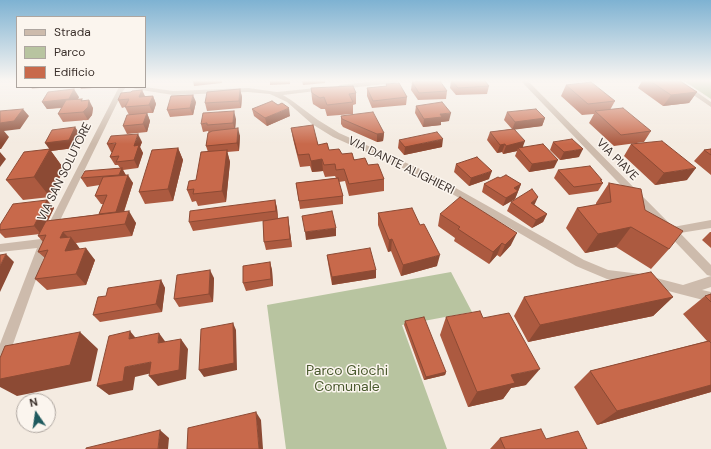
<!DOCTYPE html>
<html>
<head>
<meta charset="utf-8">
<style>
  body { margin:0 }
  #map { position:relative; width:711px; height:449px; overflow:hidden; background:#f4ebe1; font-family:"DM Sans",sans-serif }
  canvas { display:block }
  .legend { position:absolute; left:16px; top:16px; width:130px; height:72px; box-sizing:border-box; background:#fbf5ee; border:1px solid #aea6a0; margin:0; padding:5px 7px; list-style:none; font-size:12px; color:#3b302b }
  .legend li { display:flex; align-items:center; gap:8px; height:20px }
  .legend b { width:20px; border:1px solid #aea6a0 }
  .north { position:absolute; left:16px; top:393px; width:40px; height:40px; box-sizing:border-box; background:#fbf5ee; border:1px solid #aea6a0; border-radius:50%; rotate:347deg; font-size:11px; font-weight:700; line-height:16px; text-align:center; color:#3b302b }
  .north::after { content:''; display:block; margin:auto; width:14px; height:18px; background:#1f5a5e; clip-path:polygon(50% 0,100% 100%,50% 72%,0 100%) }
</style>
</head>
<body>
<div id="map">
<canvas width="711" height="449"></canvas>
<ul class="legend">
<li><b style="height:5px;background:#cdbbac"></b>Strada</li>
<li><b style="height:11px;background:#b8c4a0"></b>Parco</li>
<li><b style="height:11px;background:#c8694b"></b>Edificio</li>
</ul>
<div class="north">N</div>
</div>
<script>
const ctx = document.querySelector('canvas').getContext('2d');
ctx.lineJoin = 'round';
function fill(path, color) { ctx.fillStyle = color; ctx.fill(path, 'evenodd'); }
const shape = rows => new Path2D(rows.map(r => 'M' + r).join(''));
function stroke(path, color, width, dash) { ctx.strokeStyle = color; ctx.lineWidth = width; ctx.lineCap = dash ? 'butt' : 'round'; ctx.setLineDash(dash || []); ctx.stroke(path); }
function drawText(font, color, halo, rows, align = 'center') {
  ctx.font = font + ' "DM Sans",sans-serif'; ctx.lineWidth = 3; ctx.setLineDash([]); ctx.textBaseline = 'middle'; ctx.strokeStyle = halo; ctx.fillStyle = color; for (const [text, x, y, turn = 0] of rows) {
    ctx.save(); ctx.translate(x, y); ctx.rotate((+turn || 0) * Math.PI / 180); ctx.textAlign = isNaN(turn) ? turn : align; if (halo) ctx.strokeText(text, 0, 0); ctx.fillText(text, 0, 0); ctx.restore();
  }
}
fill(shape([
  [684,81,711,81,711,99],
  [451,272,472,312,402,325,447,449,286,449,267,305]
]), '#b8c4a0');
fill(shape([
  [374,81,398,81,395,83,340,89,337,87,340,85,374,81],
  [521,81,528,81,673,227,711,220,711,228,680,233,711,265,711,287,702,290,711,292,711,302,641,284,607,279,576,266,423,177,333,137,312,124,287,102,270,94,248,92,173,95,135,89,132,87,145,87,173,91,248,88,277,92,326,87,326,89,324,90,283,95,291,100,318,120,339,133,429,173,584,260,608,270,641,274,683,285,711,276,707,275,521,81],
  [673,81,681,81,711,102,711,107,673,81],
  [119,87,126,87,123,91,49,243,7,361,5,366,0,367,0,344,37,248,0,252,0,244,41,239,119,87]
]), '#cdbbac');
fill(shape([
  [193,81,222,81,222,83,194,86],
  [270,81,290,81,290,84,270,85],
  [302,81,325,81,325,83,303,85],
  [451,81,485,81,489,86,487,94,456,95,450,88],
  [642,81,680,81,697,92,689,103,663,106,638,88],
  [412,82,447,91,446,99,418,100,411,90],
  [386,84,407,97,406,105,372,108,367,96,367,88,386,86],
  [566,85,615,101,610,110,651,131,644,142,614,146,589,123,594,114,582,115,561,96],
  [311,88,356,93,356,104,353,105,353,114,327,116,325,109,321,109,313,104,312,99],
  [240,89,242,97,241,108,207,111,205,103],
  [142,90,145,96,153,96,156,104,153,113,147,113,150,121,147,132,127,134,123,126,129,115,125,107,122,108,118,100,131,92],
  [79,97,78,99,84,101,93,108,92,115,88,120,63,122,58,114,62,108,47,109,42,102],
  [196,102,193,115,170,117,167,110],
  [416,106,449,121,441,122,441,125,423,127,415,113],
  [252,109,290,116,267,126,254,116],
  [507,112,545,118,542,126,515,129,523,147,554,168,529,172,515,156,517,151,503,154,502,152,497,153,487,140,490,132,512,129,504,120],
  [341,116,384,133,383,141,377,142,343,127,341,124],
  [236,119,235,128,240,136,239,151,227,152,230,162,226,202,198,206,196,201,192,202,187,190,196,180,208,152,206,146,209,133,208,131,203,132,201,124],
  [75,127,80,135,74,148,51,151,64,169,50,197,23,200,6,180,49,149],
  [291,128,318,145,329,150,342,154,368,165,384,179,384,191,349,196,345,181,339,182,343,196,343,204,300,209,296,183,336,178,335,176,325,177,323,171,312,172,310,166,300,167,293,139],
  [399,140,442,147,404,155,398,148],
  [142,142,140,147,143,153,138,168,123,170,126,175,133,183,124,212,136,223,132,236,76,243,80,249,95,260,86,285,47,290,35,279,45,258,38,252,43,242,38,236,40,234,5,238,0,233,0,225,47,200,54,208,48,221,100,214,99,214,103,204,101,204,95,196,100,185,87,187,81,178,120,168,118,165,115,165,110,157,112,152,111,152,107,144],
  [553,142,579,157,560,160,550,150],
  [631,144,687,180,655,185,624,156],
  [178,148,183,160,173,201,145,204,139,192],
  [711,149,711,175,694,161,704,150],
  [456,164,489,179,469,186,454,172],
  [558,170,602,180,601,181,603,183,598,191,569,195,554,178],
  [500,178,521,184,515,199,503,206,482,192,484,184],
  [609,183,645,210,669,249,651,269,616,247,585,253,566,228,577,208,596,205,596,203],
  [275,200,277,208,278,218,288,217,292,247,266,250,264,242,263,221,193,231,189,222],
  [511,202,535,205,547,214,543,222,532,228,507,211],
  [378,213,420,225,437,266,401,276,391,251,388,252,378,225],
  [440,214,511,245,500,257,497,255,489,264,454,241,455,238,438,226],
  [710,232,711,232,711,248,702,240],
  [327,255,376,270,376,278,332,285,328,263],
  [270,262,272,270,273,286,246,291,243,283],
  [214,278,213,302,179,307,174,299],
  [161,280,165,288,162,312,100,322,93,315,106,296],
  [711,294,711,392,597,425,574,387,590,371,707,341,683,314,705,296],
  [524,297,673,297,653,316,528,342,514,316],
  [446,317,483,318,526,385,511,388,503,399,468,407,440,335],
  [405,321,446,372,445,375,424,380,404,325],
  [500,438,546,439,587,449,490,449]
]), '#ac5a40');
fill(shape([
  [31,87,48,87,32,89],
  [80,87,105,87,81,89],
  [74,89,79,97,74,106,47,109,42,102],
  [240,89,242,97,241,108,239,101],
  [142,90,145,97,139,97],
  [697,92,689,103,663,106,671,95],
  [193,95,196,102,193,115,190,108],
  [153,96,156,104,153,113,149,105],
  [89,100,93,108,92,115,88,120,83,112],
  [289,108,290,116,267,126,265,118],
  [23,109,29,116,20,129,4,131,9,137,1,149,0,149,0,123],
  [234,111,236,119,235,131,233,123],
  [147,113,150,121,147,132,143,124],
  [451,113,449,121,441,122,441,125,423,127,424,119,440,114],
  [545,118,542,126,512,130,515,122],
  [75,127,80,135,74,148,51,151,64,169,50,197,34,177,50,150,45,143],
  [238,128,240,136,239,151,237,143],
  [384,133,383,141,377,142,377,134],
  [138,134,142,142,140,147,143,153,138,168,134,160,134,146],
  [443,139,442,147,404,155,405,147],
  [525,141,522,149,518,148,517,151,503,154,506,146],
  [505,144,502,152,497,153,500,145],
  [178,148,183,160,173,201,168,189],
  [583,149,579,157,560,160,564,152],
  [227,150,230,162,226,202,222,191],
  [0,152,6,159,0,167],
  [322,159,323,171,312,172,311,161],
  [558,160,554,168,529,172,532,164],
  [122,168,126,176,124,183,119,175],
  [696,168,687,180,655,185,664,173],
  [492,171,489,179,469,186,471,178],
  [128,175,133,183,121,220,116,212],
  [521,184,515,199,503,206,506,198,514,188],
  [538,197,534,206,531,203],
  [47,200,54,208,41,234,34,226],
  [275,200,277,208,278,219,276,211],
  [129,211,136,223,132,236,125,224],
  [547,214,543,222,532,228,536,220],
  [288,217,289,225,292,247,290,239],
  [631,227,616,247,585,253,598,234],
  [336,228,336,236,306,240,305,232],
  [63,232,70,239,71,237,80,249,75,263,65,251,60,238],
  [517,233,511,245,500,257,505,245],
  [392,239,391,251,388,252,389,240],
  [502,243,497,255,489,264,493,252],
  [86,248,95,260,86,285,76,274],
  [6,254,14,262,0,292,0,266],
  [440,255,437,266,401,276,403,265],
  [270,262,272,270,273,286,271,279],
  [210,270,214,278,213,302,209,294],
  [376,270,376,278,332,285,332,277],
  [161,280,165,288,162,312,156,304],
  [673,297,653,316,528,342,540,325],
  [233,323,236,330,237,370,204,377,199,370],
  [130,331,139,342,129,339],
  [80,332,98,349,91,381,17,396,0,387,0,379],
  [159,333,167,344,158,343],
  [181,339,188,349,186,379,158,386,149,376],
  [151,362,160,371,135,377,133,390,109,395,97,386,125,367],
  [540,369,526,385,511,388,503,399,468,407,477,392,511,375],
  [446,372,445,375,424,380,426,377],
  [711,385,711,392,597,425,617,411],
  [256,412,261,420,263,449,259,449],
  [160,430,169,438,168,449,158,449]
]), '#8c4a34');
const building = shape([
  [422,81,440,81,447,91,419,93,412,82,422,81],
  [452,81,485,81,489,86,458,88,452,81],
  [650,81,680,81,697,92,671,95,650,81],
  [591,82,615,101,588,104,566,85,591,82],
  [399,83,407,97,373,101,367,88,387,86,386,84,399,83],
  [353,86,356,93,349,94,353,102,327,105,324,97,320,98,312,93,311,88,353,86],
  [74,89,69,99,42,102,48,92,74,89],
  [240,89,239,101,205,103,207,92,240,89],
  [142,90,139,97,153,96,149,105,125,107,129,99,118,100,121,93,131,92,132,91,142,90],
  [193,95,190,108,167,110,171,96,193,95],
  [82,99,81,101,89,100,88,107,83,112,58,114,66,100,82,99],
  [272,101,278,105,282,103,289,108,265,118,252,109,272,101],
  [442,102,451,113,440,114,442,117,424,119,416,106,442,102],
  [623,108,651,131,621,135,595,111,623,108],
  [23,109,14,121,0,123,0,111,23,109],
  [536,109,545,118,515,122,507,112,536,109],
  [234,111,233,123,207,125,207,123,201,124,203,113,234,111],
  [373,112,384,133,377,134,342,119,341,116,373,112],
  [147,113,143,124,123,126,127,115,147,113],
  [313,125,318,145,327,143,329,150,339,149,342,154,352,153,354,160,365,158,368,165,378,164,384,179,349,184,344,169,336,170,335,164,324,165,322,159,311,161,309,154,298,155,291,128,313,125],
  [75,127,69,140,45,143,52,130,75,127],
  [238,128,237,143,206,146,208,133,212,131,220,130,238,128],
  [514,129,525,141,506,146,505,144,500,145,490,132,514,129],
  [437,132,443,139,405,147,399,140,437,132],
  [138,134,134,146,139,145,134,160,116,162,119,156,110,157,116,143,107,144,111,136,138,134],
  [572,139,583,149,564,152,553,142,572,139],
  [662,141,696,168,664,173,631,144,662,141],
  [543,144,558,160,532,164,518,148,543,144],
  [178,148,168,189,139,192,152,150,178,148],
  [50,149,34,177,6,180,24,152,50,149],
  [711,149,711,155,704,150,711,149],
  [227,150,222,191,193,194,194,189,187,190,189,181,196,180,201,152,227,150],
  [477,157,492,171,471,178,456,164,477,157],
  [590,166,602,180,600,180,603,183,574,187,558,170,590,166],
  [122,168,119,175,81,178,85,171,122,168],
  [128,175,116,212,99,214,107,195,95,196,103,177,128,175],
  [506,175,521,184,514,188,518,191,506,198,484,184,498,177,500,178,506,175],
  [338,178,343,196,299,201,296,183,338,178],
  [609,183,641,189,645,210,683,231,669,249,631,227,598,234,577,208,611,202,609,183],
  [532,189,538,197,531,203,547,214,536,220,511,202,532,189],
  [460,197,517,233,505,245,502,243,493,252,458,229,460,227,440,214,460,197],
  [47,200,34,226,0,230,0,225,13,204,47,200],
  [275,200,276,211,189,222,190,211,275,200],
  [412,208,420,225,424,224,440,255,403,265,392,239,389,240,378,213,412,208],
  [129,211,125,224,63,232,60,238,71,237,65,251,86,248,76,274,35,279,48,250,38,252,46,235,38,236,46,221,129,211],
  [332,211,336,228,305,232,302,216,332,211],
  [288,217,290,239,264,242,263,221,288,217],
  [370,248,376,270,332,277,327,255,370,248],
  [6,254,0,266,0,255,6,254],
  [270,262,271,279,243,283,243,266,270,262],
  [210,270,209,294,174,299,177,275,210,270],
  [651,272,673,297,540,325,524,297,651,272],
  [161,280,156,304,93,315,98,297,106,296,108,288,161,280],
  [711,294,711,302,705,296,711,294],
  [480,311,483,318,509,313,540,369,511,375,515,383,477,392,446,317,480,311],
  [424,317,446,372,426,377,405,321,424,317],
  [233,323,234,363,199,370,201,329,233,323],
  [130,331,129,339,159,333,158,343,181,339,179,370,149,376,151,362,125,367,123,381,97,386,109,336,130,331],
  [80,332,70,365,0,379,0,358,5,346,80,332],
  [709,341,711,343,711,385,617,411,590,371,709,341],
  [256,412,259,449,187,449,188,428,256,412],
  [541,429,546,439,578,431,587,449,505,449,500,438,541,429],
  [160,430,158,449,86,449,86,448,160,430]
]);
fill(building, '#c8694b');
stroke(building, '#8c4a34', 1);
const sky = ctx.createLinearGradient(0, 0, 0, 144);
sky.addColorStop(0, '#7eb2d2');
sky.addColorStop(0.56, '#faf6f2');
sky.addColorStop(1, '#faf6f200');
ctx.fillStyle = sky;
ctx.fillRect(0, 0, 711, 144);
drawText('12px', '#3b302b', '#fbf5ee', [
  ["VIA PIAVE",617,160,45],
  ["VIA DANTE ALIGHIERI",401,166,26],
  ["VIA SAN SOLUTORE",65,172,-64]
]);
drawText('14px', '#4a5a2e', '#fbf5ee', [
  ["Parco Giochi",347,371],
  ["Comunale",347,387]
]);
</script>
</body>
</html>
